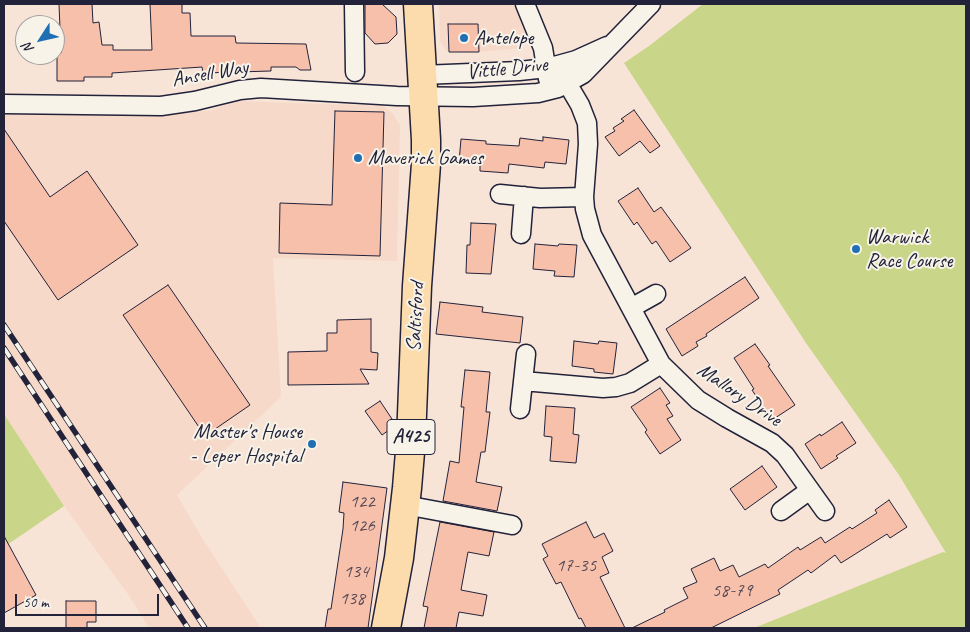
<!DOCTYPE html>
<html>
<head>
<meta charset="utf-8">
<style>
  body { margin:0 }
  #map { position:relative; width:970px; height:632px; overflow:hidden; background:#f7e4d6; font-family:Caveat,sans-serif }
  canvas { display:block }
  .frame { position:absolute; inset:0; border:5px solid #22223b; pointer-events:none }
  .north { position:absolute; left:15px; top:15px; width:50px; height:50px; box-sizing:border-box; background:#f7f3e8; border:1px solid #a29fa3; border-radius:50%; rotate:235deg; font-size:14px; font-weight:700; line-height:20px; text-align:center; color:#22223b }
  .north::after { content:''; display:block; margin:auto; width:18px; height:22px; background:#1f6fb2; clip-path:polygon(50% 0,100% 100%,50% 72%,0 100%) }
  .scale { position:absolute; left:15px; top:594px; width:144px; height:22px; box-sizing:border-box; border:2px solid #22223b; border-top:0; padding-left:6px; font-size:15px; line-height:18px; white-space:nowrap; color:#22223b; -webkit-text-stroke:4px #f7f3e8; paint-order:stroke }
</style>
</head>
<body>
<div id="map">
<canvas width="970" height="632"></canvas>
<div class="frame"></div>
<div class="north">N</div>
<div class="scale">50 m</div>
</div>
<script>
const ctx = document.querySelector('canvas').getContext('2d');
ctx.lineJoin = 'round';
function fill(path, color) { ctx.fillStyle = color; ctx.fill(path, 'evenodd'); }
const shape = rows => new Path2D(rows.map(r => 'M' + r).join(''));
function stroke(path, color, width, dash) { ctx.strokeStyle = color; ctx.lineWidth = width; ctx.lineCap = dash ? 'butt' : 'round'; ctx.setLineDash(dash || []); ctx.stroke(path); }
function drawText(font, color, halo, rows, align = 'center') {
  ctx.font = font + ' Caveat,sans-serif'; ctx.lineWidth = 4; ctx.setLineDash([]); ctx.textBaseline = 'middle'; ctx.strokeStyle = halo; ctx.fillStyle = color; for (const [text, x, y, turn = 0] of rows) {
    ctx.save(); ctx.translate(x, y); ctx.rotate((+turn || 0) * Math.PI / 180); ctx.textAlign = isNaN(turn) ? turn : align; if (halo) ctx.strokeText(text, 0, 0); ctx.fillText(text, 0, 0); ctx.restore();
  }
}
fill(shape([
  [439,4,514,4,527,29,523,46,520,48,479,52,446,51,440,41],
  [237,101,384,106,392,113,400,125,397,261,273,258,281,397,177,495,202,538,261,628,149,628,130,597,64,506,4,414,4,114,209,111]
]), '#f7d9c9');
fill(shape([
  [703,4,966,4,966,628,754,628,943,552,946,553,899,475,806,343,624,63,649,46],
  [4,414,64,506,4,547]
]), '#c9d588');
const building = shape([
  [59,4,92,4,93,23,99,22,102,45,113,45,113,50,152,50,150,4,182,4,182,13,190,13,191,36,235,36,236,43,306,44,311,70,300,70,296,67,271,67,271,71,203,73,202,67,112,73,112,77,84,77,84,81,57,81,57,53,61,53,59,4],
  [365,4,382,4,396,17,397,34,388,43,375,44,365,33,365,4],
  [448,24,478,24,479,52,449,52,448,24],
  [634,110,660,146,650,153,640,141,619,156,605,137,615,131,613,128,624,121,621,119,634,110],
  [335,111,384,112,380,256,279,253,280,203,332,205,335,111],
  [4,129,50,197,87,171,138,245,58,300,4,221,4,129],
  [543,137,569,140,566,164,545,162,544,168,509,164,508,173,480,171,480,164,459,162,461,139,486,141,486,144,519,146,520,138,543,141,543,137],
  [638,188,654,212,661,207,691,248,670,262,656,241,652,244,637,222,634,225,618,201,638,188],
  [471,223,496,224,491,274,466,273,467,245,470,245,471,223],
  [535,244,558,246,559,244,577,245,574,277,554,276,555,271,533,269,535,244],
  [745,277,759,298,706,334,707,336,696,342,698,346,682,356,666,329,745,277],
  [168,285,250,405,205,436,123,315,168,285],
  [440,302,483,307,482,312,523,317,520,343,436,334,440,302],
  [371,319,371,352,378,353,377,370,360,369,369,384,288,385,288,352,327,351,327,333,337,333,337,320,371,319],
  [574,341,598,344,599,341,617,343,613,374,594,372,594,369,572,366,574,341],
  [755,344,770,365,768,366,795,405,772,420,752,390,754,389,734,358,755,344],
  [465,370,490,372,486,412,490,412,485,452,481,452,476,482,502,487,497,511,443,501,450,461,459,463,464,407,461,407,465,370],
  [660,388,670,403,666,405,673,416,667,419,681,440,660,454,645,432,647,430,631,407,660,388],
  [380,401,396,425,382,435,365,411,380,401],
  [546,406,575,408,573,434,579,435,576,463,550,461,552,437,544,436,546,406],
  [842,422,856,443,836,456,838,458,821,469,805,444,820,434,821,436,842,422],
  [762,466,777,487,745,510,730,489,762,466],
  [343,482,387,488,368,628,325,628,328,609,331,609,343,529,344,513,339,512,343,482],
  [889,500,907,527,890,538,887,534,841,563,835,555,811,573,808,570,778,590,780,594,711,628,632,628,665,612,664,610,688,598,683,588,697,582,691,569,714,558,720,571,733,565,739,577,765,564,768,568,798,547,800,550,821,537,825,543,850,527,852,529,877,513,875,510,889,500],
  [440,522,494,532,489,556,468,552,461,590,487,595,483,616,459,612,456,628,424,628,428,607,423,606,440,522],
  [586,522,594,538,604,533,613,551,602,557,609,573,600,577,625,628,586,628,581,618,579,619,561,582,556,584,543,559,548,556,542,544,586,522],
  [4,536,36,595,4,613,4,536],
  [66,601,96,601,96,622,87,622,87,628,66,628,66,601]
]);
fill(building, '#f7c0ab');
stroke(building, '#22223b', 1);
const minor = shape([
  [354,4,355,72],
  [525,4,543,48,548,79],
  [557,66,580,105,587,123,588,144,584,197,585,209,592,235,661,364,698,400,727,418,772,443,785,455,810,490],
  [422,75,519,71,547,68,576,60,607,46],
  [4,104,161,106,195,101,240,90,261,88,397,96,473,97,538,93,558,88,583,74,651,4],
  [500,194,540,198,584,197],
  [521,234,524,196],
  [631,308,656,294],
  [523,381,603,388,616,387,630,383,661,364],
  [520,409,526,354],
  [405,505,512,525],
  [781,511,810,490,825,511]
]);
const primary = shape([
  [386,628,399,558,407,488,411,440,417,286,426,164,426,140,418,4]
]);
stroke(minor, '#22223b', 21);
stroke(primary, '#22223b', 31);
stroke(minor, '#f7f3e8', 18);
stroke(primary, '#fcdcac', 28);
const rail = shape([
  [4,325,205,628],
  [4,348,188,628]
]);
stroke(rail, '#22223b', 5.5);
stroke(rail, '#f7f3e8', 4, [11]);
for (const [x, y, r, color] of [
  [464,38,5,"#1f6fb2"],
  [358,158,5,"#1f6fb2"],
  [856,249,5,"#1f6fb2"],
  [312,444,5,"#1f6fb2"]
]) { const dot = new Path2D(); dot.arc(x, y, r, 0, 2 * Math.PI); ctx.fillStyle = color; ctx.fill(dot); stroke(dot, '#f7f3e8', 2); }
drawText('19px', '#574a57', null, [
  ["122",362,502],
  ["126",362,526],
  ["17-35",576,566],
  ["134",356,572],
  ["58-79",732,591],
  ["138",352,599]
]);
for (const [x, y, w] of [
  [411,437,48]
]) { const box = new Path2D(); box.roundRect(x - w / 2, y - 17.5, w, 35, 4); ctx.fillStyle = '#f7f3e8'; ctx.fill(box); stroke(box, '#22223b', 1); }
drawText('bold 20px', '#22223b', null, [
  ["A425",411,437]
]);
drawText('21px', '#22223b', '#f7f3e8', [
  ["Antelope",474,38],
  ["Maverick Games",368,158],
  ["Warwick",866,237],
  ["Race Course",866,261],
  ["Master's House",302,432,"right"],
  ["- Leper Hospital",302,456,"right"]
], 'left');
drawText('21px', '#22223b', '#f7f3e8', [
  ["Vittle Drive",507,69,-6],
  ["Ansell Way",210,74,-10],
  ["Saltisford",416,317,-87],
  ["Mallory Drive",739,395,34]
]);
</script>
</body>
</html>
